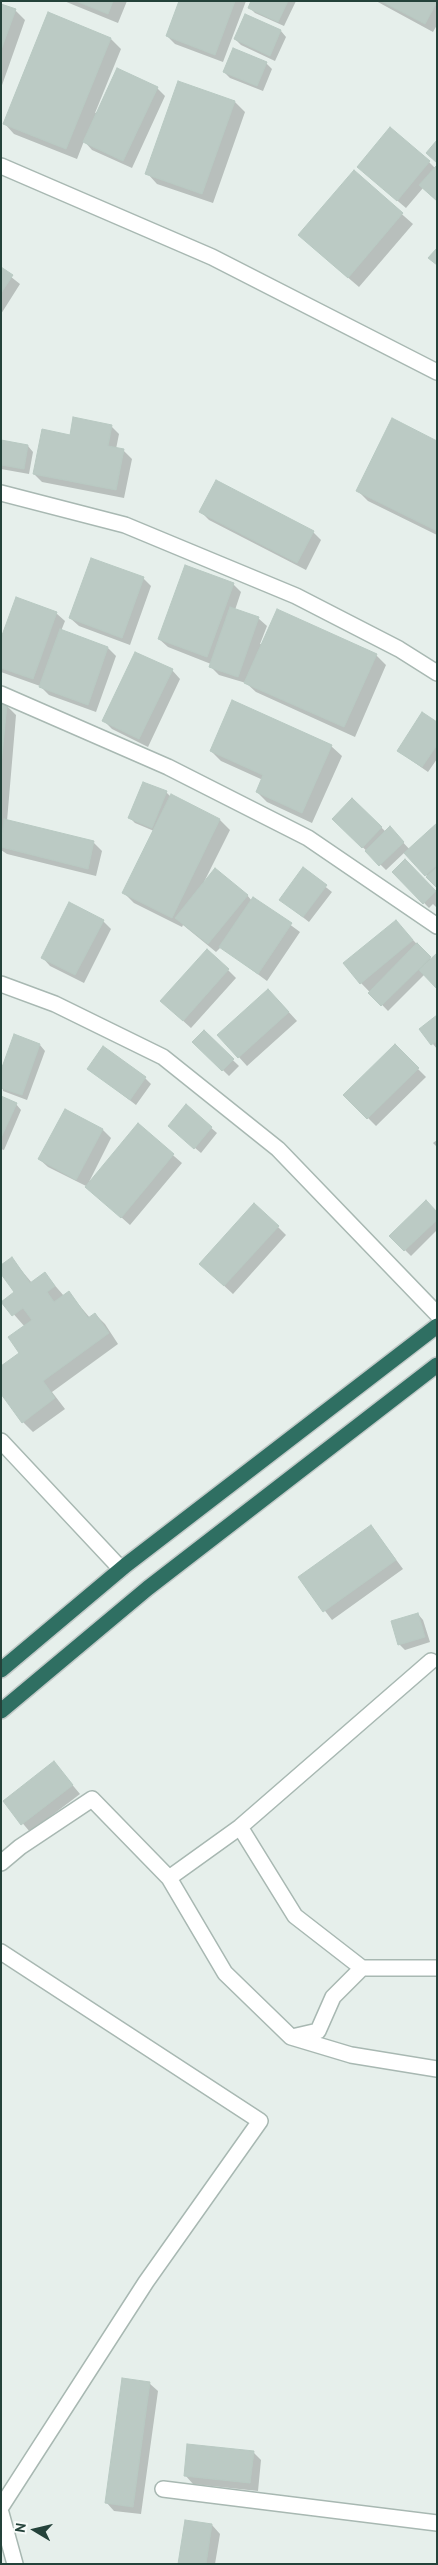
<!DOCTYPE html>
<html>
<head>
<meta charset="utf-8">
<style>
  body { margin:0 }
  #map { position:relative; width:438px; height:2565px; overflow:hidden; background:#e6efeb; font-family:"PT Sans",sans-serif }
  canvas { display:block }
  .frame { position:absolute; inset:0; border:2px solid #24423a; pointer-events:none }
  .north { position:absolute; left:10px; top:2505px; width:50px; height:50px; -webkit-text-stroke:4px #f7fbf9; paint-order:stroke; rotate:279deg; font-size:14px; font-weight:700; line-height:20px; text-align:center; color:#24423a }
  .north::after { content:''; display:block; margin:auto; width:18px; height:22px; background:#24423a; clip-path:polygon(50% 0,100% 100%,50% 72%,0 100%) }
</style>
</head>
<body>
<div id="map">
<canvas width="438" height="2565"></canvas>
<div class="frame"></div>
<div class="north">N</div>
</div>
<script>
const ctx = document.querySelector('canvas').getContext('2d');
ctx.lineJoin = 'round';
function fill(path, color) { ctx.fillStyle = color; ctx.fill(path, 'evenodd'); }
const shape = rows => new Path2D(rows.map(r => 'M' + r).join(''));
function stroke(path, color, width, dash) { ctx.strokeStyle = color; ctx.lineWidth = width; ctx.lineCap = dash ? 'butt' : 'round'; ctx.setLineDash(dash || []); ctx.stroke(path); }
fill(shape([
  [64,1,127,1,118,23],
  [180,1,246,1,223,62,175,44,167,36],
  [252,1,296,1,284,26,255,13,249,7],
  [376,1,437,1,437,25,433,32],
  [1,5,15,10,25,20,1,88],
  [246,15,281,31,286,37,275,61,241,45,235,39],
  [111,39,121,49,95,113,157,88,165,96,132,168,92,150,84,141,77,159,14,134,4,123],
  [266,63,272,69,263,91,230,78,224,72],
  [235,102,245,112,213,203,157,184,147,173],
  [429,162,435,168,437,166,437,201,423,188,406,208,367,175],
  [354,172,413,224,359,287,310,245],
  [1,269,20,284,1,314],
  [111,426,119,434,116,449,123,450,132,459,124,498,42,482,34,474],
  [1,441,28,446,33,452,29,474,1,469],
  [437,442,437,535,368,501,358,491],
  [201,512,313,532,321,540,306,570,209,520],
  [143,578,151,586,130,645,79,626,70,618],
  [233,584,241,592,235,610,258,618,267,626,260,644,376,655,386,665,355,737,256,692,246,683,219,675,210,666,211,664,168,647,159,639],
  [56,613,65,621,61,631,108,648,116,656,96,712,49,695,40,686,1,672,1,641],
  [172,670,180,679,148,747,112,729,104,721],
  [1,705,6,705,16,715,7,821,94,843,102,851,96,876,7,854,1,850],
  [437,723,437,759,428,772,398,751],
  [331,746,342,756,312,823,267,802,257,792,263,780,221,761,211,751],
  [166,792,171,797,220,820,230,830,204,882,247,895,252,901,254,898,300,932,267,981,221,947,216,952,183,925,182,927,134,903,124,893,154,831,135,823,130,818],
  [352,799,386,832,399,838,411,851,437,824,437,887,405,852,386,870,334,819],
  [405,860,437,893,437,908,433,904,429,908,394,872],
  [303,869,332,892,309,922,287,905],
  [103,921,111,929,84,983,50,966,42,957],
  [396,922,432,960,425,974,388,1011,361,983],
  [228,970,236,978,191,1028,170,1009],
  [276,998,297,1021,247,1066,219,1035],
  [437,1017,437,1049,421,1029],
  [204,1032,239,1066,229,1076,194,1042],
  [40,1045,45,1051,27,1100,3,1091,1,1074],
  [395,1046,426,1077,376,1126,345,1095],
  [89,1069,145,1078,151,1084,136,1105],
  [1,1098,16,1104,21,1110,4,1150,1,1149],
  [186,1106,217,1133,201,1153,175,1131],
  [65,1110,103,1130,111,1138,87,1186,138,1125,182,1163,130,1225,86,1186,48,1167,39,1159],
  [437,1140,437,1147,433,1143],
  [437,1213,437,1230,411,1256,391,1236],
  [278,1227,286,1235,233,1294,209,1272],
  [12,1259,32,1283,45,1274,64,1296,69,1293,90,1318,95,1314,105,1324,118,1344,52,1392,65,1409,33,1432,23,1422,21,1353,25,1327,3,1302,16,1292],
  [371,1526,403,1569,332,1620,299,1577],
  [418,1614,423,1620,430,1642,405,1650,399,1644],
  [54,1763,80,1794,30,1832,4,1801],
  [149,2383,158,2391,141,2514,114,2511,106,2502],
  [253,2452,261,2460,258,2491,193,2484,185,2475],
  [212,2525,220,2534,215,2564,179,2564]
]), '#0003');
const building = shape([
  [76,1,113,1,108,14,76,1],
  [179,1,235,1,215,55,166,36,179,1],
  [251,1,288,1,278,22,248,8,251,1],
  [381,1,437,1,437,2,425,24,381,1],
  [1,4,16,9,1,50,1,4],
  [48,12,111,38,66,149,3,124,48,12],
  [245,14,281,30,270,56,234,39,245,14],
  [233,48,267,62,257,86,223,72,233,48],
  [117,68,158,87,123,161,83,142,117,68],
  [178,81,235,101,202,194,145,174,178,81],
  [390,127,430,161,397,201,357,167,390,127],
  [437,140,437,163,426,153,437,140],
  [437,165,437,201,419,185,437,165],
  [354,170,403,213,348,278,298,235,354,170],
  [437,248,437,265,428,258,437,248],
  [1,267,13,275,1,293,1,267],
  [73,417,112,425,108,446,124,449,116,490,33,474,42,429,70,435,73,417],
  [392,418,437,441,437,531,356,491,392,418],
  [1,440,28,445,24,469,1,465,1,440],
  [216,480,314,531,297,563,199,512,216,480],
  [91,558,144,577,122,638,69,618,91,558],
  [185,565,234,583,207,657,158,639,185,565],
  [16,597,57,612,33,679,1,668,1,638,16,597],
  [230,607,259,617,238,677,209,667,230,607],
  [277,609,377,654,344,727,244,683,277,609],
  [60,629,108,647,88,705,39,687,60,629],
  [135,652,173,669,139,739,102,721,135,652],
  [232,700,332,745,302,813,256,792,263,775,210,751,232,700],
  [1,703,7,704,1,765,1,703],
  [422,712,437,722,437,745,422,767,397,751,422,712],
  [143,782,167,791,152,828,128,818,143,782],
  [171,794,220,819,172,918,122,893,171,794],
  [352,798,382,827,362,848,332,819,352,798],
  [4,819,94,841,88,869,1,847,4,819],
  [437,823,437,865,425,876,404,853,437,823],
  [390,826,404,842,379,866,365,851,390,826],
  [405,859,436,891,423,904,392,872,405,859],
  [303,867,327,885,303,917,279,900,303,867],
  [437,867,437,888,426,877,437,867],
  [215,868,248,895,208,944,175,918,215,868],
  [253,897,292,923,258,974,219,947,253,897],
  [69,902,104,920,75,975,41,958,69,902],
  [396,920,413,940,360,984,343,963,396,920],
  [417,943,431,957,381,1006,368,993,417,943],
  [207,949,229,969,183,1021,160,1001,207,949],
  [437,953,437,989,419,970,437,953],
  [268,989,289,1012,238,1058,217,1035,268,989],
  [437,1015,437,1041,431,1045,419,1029,437,1015],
  [204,1030,234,1059,222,1071,192,1042,204,1030],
  [14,1034,40,1044,22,1095,1,1088,1,1070,14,1034],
  [395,1044,419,1068,367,1119,343,1095,395,1044],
  [103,1046,146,1077,130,1100,87,1069,103,1046],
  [1,1096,17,1103,1,1138,1,1096],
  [186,1104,212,1127,194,1149,168,1126,186,1104],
  [65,1109,103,1129,76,1180,38,1159,65,1109],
  [138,1123,174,1154,121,1218,85,1187,138,1123],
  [426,1200,437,1212,437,1220,404,1251,389,1236,426,1200],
  [254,1203,279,1226,224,1286,199,1264,254,1203],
  [12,1257,30,1283,45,1272,55,1286,47,1292,54,1302,69,1291,88,1318,95,1313,109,1333,43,1381,55,1398,22,1423,1,1394,1,1366,19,1353,8,1337,32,1320,23,1308,12,1316,1,1302,14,1292,1,1274,1,1265,12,1257],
  [371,1525,396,1560,323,1612,298,1577,371,1525],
  [418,1613,425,1637,398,1645,391,1621,418,1613],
  [54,1761,73,1785,21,1825,3,1801,54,1761],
  [122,2378,150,2382,133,2507,105,2503,122,2378],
  [187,2444,254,2451,250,2483,184,2476,187,2444],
  [185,2520,212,2524,206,2564,178,2564,185,2520]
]);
fill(building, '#bbcac4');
stroke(building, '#b8c9c2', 1);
const street = shape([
  [1,166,212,257,437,372],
  [1,493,125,525,296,596,399,649,437,673],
  [1,694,168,767,308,838,437,926],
  [1,984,55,1004,163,1057,278,1149,437,1314],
  [1,1441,121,1569],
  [240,1827,295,1916,362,1968,437,1968],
  [1,1863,20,1847,92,1799,169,1878,240,1827,431,1661],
  [169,1878,225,1973,291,2037,351,2055,437,2069],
  [1,1952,260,2121,146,2282,1,2507],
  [292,2037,318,2031,333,1997,362,1968],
  [163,2489,437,2523],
  [1,2513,15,2564]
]);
const highway = shape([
  [1,1670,126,1565,437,1326],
  [1,1711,148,1588,437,1365]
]);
stroke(street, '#a8b8b2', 18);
stroke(highway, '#c2cac8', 18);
stroke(street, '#fff', 15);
stroke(highway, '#2f6f62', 15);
</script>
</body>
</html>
